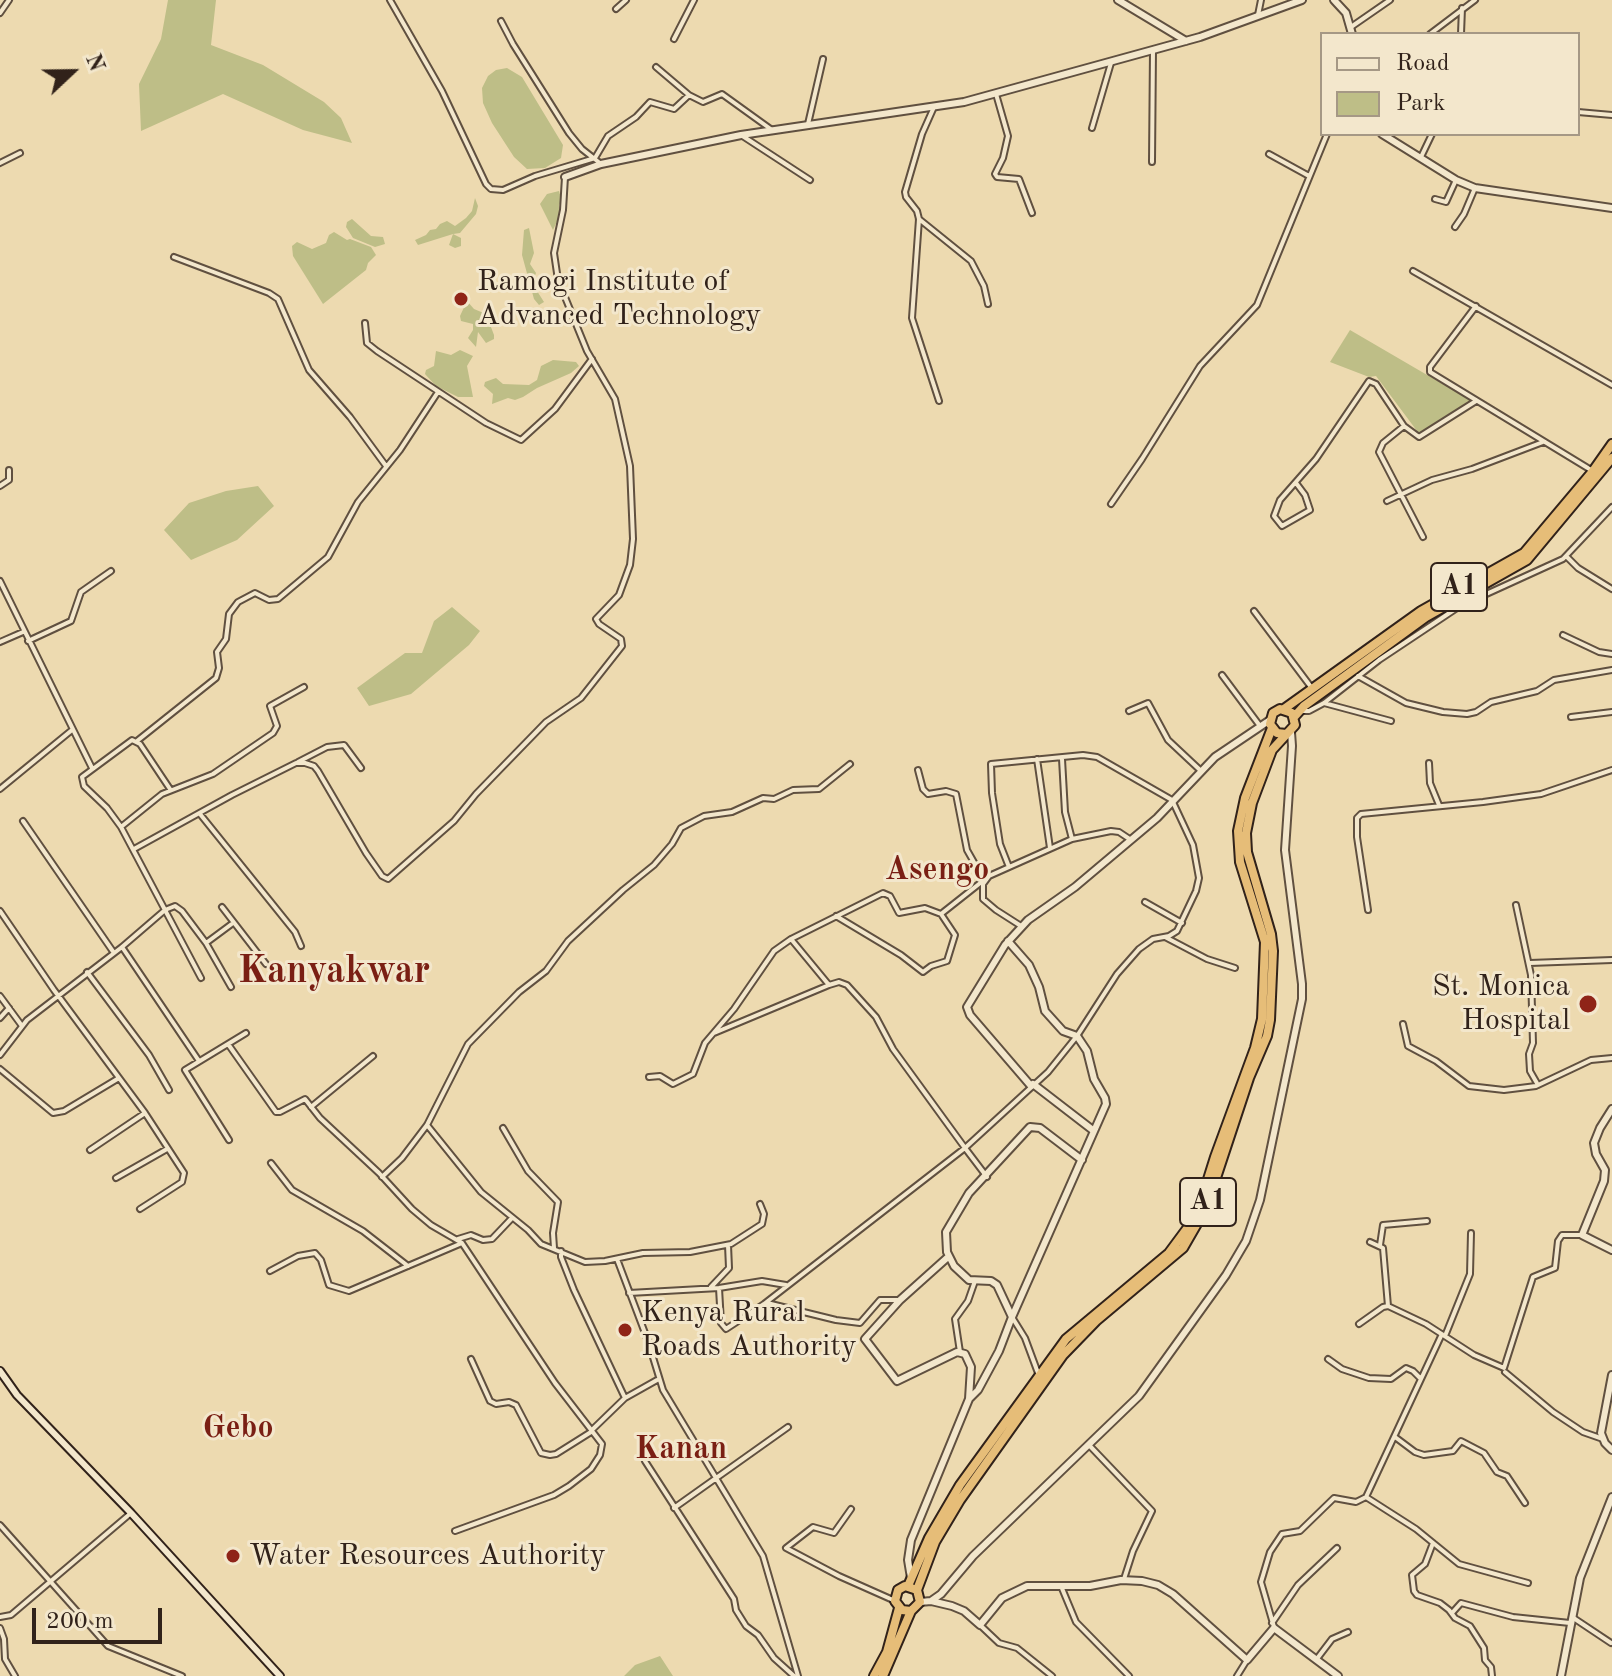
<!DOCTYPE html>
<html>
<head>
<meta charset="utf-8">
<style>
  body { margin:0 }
  #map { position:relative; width:1612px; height:1676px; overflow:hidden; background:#eddab0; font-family:"Old Standard TT",serif }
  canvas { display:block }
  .legend { position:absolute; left:1320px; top:32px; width:260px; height:104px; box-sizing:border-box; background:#f3e7cc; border:2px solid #a59885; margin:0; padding:10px 14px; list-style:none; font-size:24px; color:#31221a }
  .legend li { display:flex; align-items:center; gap:16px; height:40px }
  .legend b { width:40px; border:2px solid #a59885 }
  .north { position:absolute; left:32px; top:32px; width:80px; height:80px; -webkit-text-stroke:6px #f3e7cc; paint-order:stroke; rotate:68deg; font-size:22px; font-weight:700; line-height:32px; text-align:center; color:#31221a }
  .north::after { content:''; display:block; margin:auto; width:28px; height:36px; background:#31221a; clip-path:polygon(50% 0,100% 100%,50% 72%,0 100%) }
  .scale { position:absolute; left:32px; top:1608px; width:130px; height:36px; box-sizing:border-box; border:4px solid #31221a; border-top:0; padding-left:10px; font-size:24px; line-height:28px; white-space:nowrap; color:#31221a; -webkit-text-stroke:6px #f3e7cc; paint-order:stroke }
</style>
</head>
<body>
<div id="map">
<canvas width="1612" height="1676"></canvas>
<ul class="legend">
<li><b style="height:10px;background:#f3e7cc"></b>Road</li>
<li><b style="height:22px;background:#bebe87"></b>Park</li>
</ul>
<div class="north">N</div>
<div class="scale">200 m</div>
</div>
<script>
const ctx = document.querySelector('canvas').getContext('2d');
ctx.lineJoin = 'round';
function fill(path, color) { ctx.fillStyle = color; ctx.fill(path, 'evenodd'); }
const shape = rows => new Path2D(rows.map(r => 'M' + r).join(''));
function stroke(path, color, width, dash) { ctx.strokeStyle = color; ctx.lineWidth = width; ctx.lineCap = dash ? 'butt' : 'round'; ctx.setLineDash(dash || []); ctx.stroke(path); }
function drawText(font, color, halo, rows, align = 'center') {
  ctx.font = font + ' "Old Standard TT",serif'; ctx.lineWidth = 6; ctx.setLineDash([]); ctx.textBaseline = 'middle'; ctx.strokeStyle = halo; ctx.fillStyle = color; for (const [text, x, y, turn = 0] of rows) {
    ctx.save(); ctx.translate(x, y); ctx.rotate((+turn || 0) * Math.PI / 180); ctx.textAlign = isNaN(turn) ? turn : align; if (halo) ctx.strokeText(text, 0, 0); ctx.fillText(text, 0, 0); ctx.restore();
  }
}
fill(shape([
  [168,0,216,0,211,45,263,65,324,102,341,118,352,143,303,130,223,94,141,131,139,84,161,39],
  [507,68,522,77,563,145,561,158,545,168,527,169,514,157,492,123,483,103,482,88,488,76,496,70],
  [559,191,562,201,559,205,559,217,553,230,540,204,547,194],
  [475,198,478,206,476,214,460,233,453,234,461,238,461,246,455,248,449,245,453,234,418,245,415,240,426,235,430,230,436,229,440,224,447,221,455,226,466,218,472,211],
  [352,219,371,236,383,237,385,244,375,247,353,238,346,227,347,222],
  [529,228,534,253,530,264,536,273,532,283,544,302,539,305,534,299,522,255,524,230],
  [334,232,347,240,350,239,371,247,376,255,368,263,366,270,323,304,293,256,292,246,297,242,312,249,326,243,329,235],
  [467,301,474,309,486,314,494,335,494,339,486,343,478,332,476,347,468,338,473,330,473,324,461,321,460,316],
  [1350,330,1470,400,1420,435,1376,376,1369,377,1330,362],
  [460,350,473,356,467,366,473,397,458,397,436,386,425,374,426,370,434,366,436,351,451,355],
  [553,360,576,362,579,366,571,373,537,388,523,397,515,400,508,398,492,404,493,394,484,386,485,382,496,378,503,384,529,385,537,380,541,366],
  [258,486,274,506,237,540,191,560,164,530,189,503,226,491],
  [452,607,480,631,469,645,411,694,369,706,357,688,405,653,422,653,434,621],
  [660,1656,673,1676,624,1676,635,1665]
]), '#bebe87');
const minor = shape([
  [390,0,442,91,486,184,491,189,503,190,535,176,595,158,608,136,636,117,650,102,674,109,689,95],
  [616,9,626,0],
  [0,13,9,0],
  [1258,15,1261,0],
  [501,21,513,44,569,133,582,149,601,164],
  [1351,27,1390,0],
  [1430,34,1475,0],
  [1461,34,1462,8],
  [674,39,694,0],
  [656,67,689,95,703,102,722,94,772,130],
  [996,94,1008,136,1003,158,995,174,997,177,1019,179,1032,213],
  [934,107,922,134,905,192,906,197,917,211,919,219,912,318,939,401],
  [1578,112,1612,115],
  [808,124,823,59],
  [1092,128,1111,63],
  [741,135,810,180],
  [1269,154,1309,176],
  [1421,157,1432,134],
  [1152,162,1153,50],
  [0,163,20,153],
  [1435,199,1446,202,1456,180],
  [919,219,971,261,984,286,988,304],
  [1455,227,1464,214,1475,188],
  [174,257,269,293,278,299,309,370,350,417,386,466],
  [1413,271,1612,385],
  [1476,306,1430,367,1430,372,1591,470],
  [365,323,367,343,377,351,486,423,521,440,555,409,592,359],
  [1404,426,1383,443,1379,452,1423,537],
  [1296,483,1305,495,1310,510,1282,526,1274,516,1280,500,1316,459,1369,381,1376,384,1404,426,1419,437,1476,401],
  [0,486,9,480,9,470],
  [1387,501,1432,480,1472,469,1543,442],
  [1111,504,1142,459,1200,366,1257,305,1327,134],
  [1566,556,1578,568,1612,589],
  [0,581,92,768],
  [1254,611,1311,687],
  [1563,635,1599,652,1612,654],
  [28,641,71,621,81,592,111,571],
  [0,642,23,632],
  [1222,675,1260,726],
  [1358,676,1406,703,1443,712,1467,714,1476,712,1491,702,1537,691,1554,680,1612,670],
  [1324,703,1391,721],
  [1129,711,1148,703,1168,740,1200,770],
  [1301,711,1309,711,1324,703,1379,660,1460,606,1563,559,1612,507],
  [1571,717,1612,712],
  [137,741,216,678,219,668,217,652,226,639,229,614,238,602,255,593,269,600,278,599,328,557,358,502,400,450,438,392],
  [1037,759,1050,848],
  [1062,759,1065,812,1072,839],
  [298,762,327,747,344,745,361,768],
  [1429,763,1430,783,1439,805],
  [0,789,72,730],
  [200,814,295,932,301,946],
  [23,821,114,953],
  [121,827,162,794,213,774,273,733,277,726,270,706,304,687],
  [134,849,232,795,296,763,305,763,314,766,318,771,366,853,382,876,388,879,454,821,476,794,546,722,581,698,622,646,621,639,599,624,596,619,619,595,630,565,633,539,630,466,615,399,587,351,558,280,554,253,563,210,565,177],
  [1145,902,1182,923],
  [1516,905,1531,975,1533,1043,1529,1054,1530,1071,1538,1085],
  [222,907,266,964],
  [1368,910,1357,837,1357,818,1361,814,1483,802,1541,794,1612,770],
  [0,911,54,990,145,1113,184,1173,182,1182,140,1209],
  [836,916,901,955,923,972,931,966,947,961,955,935,941,914,984,880,967,850,956,794,946,791,928,794,923,789,918,770],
  [1021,926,996,910,983,899,983,884,989,876,1072,839,1111,831,1119,832,1131,840],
  [1165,937,1207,959,1235,968],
  [791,939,829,985],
  [206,943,233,923],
  [122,947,199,1061],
  [1530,963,1612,960],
  [87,972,149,1055,169,1090],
  [201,978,165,910,175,906,182,911,206,943,231,987],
  [0,996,22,1026],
  [0,1018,9,1008],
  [1403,1024,1408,1046,1436,1061,1469,1086,1504,1090,1536,1086,1591,1060,1612,1058],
  [714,1033,829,985,839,982,847,985,876,1017,893,1049,965,1148,764,1304,726,1329,721,1323,719,1288],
  [228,1044,276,1112,280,1112,305,1099,320,1118,379,1173,412,1209,431,1225,462,1243,555,1383,602,1444,600,1455,591,1469,569,1486,554,1495,455,1531],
  [0,1055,27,1020,122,947,165,910,121,827,107,808,84,786,82,777,132,740,140,744,170,789],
  [0,1069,53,1113,64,1111,119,1078],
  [649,1077,660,1076,673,1084,693,1074,705,1043,734,1009,774,951,791,939,883,893,890,896,899,913,925,908,941,914],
  [311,1107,373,1056],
  [427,1125,481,1192,528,1230,541,1244,585,1262,605,1261,643,1253,690,1252,731,1244,762,1224,764,1214,760,1204],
  [503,1128,528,1171,558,1202,553,1233,554,1248],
  [229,1140,185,1070,246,1033],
  [90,1150,145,1113],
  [271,1163,292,1190,363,1231,408,1266],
  [382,1177,402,1158,427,1125,468,1044,519,992,546,971,568,941,623,890,654,865,672,844,681,828,704,816,732,812,763,798,774,799,793,790,819,789,850,764],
  [987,1177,965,1148,1048,1072,1077,1036,1117,974,1139,949,1153,939,1169,936,1177,931,1196,891,1199,878,1193,845,1172,800,1097,757,1083,755,991,764,992,793,1000,844,1009,867],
  [116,1178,167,1149],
  [458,1239,471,1235,483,1240,492,1239,512,1218],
  [1370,1242,1383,1248,1388,1306],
  [1380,1245,1383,1225,1427,1221],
  [561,1251,561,1257,574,1290,625,1398],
  [617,1259,648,1341,663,1390,763,1556,798,1676],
  [270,1271,298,1256,315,1253,321,1260,329,1285,349,1291,462,1243],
  [711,1287,729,1268,728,1245],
  [629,1293,719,1288,762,1281,786,1285],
  [767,1303,836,1320,860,1323,880,1300,900,1300],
  [1012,1317,1025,1338,1038,1373],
  [1359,1324,1383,1307,1388,1306,1426,1324,1474,1355,1504,1368,1533,1277,1555,1268,1558,1241,1562,1235,1582,1235],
  [1445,1336,1470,1274,1471,1233],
  [960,1352,955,1319,968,1301,975,1281],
  [471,1359,490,1401,496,1404,509,1402,516,1405,541,1453,550,1455,556,1454,591,1432],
  [1328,1359,1342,1369,1369,1378,1391,1379,1406,1368,1413,1371,1420,1378],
  [1505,1372,1553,1412,1583,1432,1603,1439],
  [593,1429,625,1398,657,1380],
  [1395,1437,1415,1452,1424,1455,1453,1451,1461,1441,1484,1453,1497,1472,1507,1476,1525,1503],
  [1089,1445,1152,1511,1133,1551,1124,1579],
  [645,1461,734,1599,736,1610,746,1626,758,1635,774,1658,794,1676],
  [1366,1497,1416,1529,1459,1564,1528,1583],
  [674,1508,788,1427],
  [851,1509,834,1533,813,1527,786,1548,839,1576,893,1600],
  [0,1525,108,1646,182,1676],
  [1433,1543,1425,1564,1412,1575,1414,1591,1417,1595,1440,1603,1449,1610,1455,1618,1470,1626,1484,1648,1485,1660,1491,1667,1492,1676],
  [1061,1586,1076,1622,1129,1676],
  [1452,1613,1461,1603,1513,1617,1570,1623],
  [0,1617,11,1615,131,1513],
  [1572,1617,1611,1643],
  [1272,1623,1298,1585,1337,1548],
  [980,1625,999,1643,1017,1648,1052,1676],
  [1274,1627,1261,1582,1270,1552,1282,1534,1300,1531,1334,1498,1356,1502,1366,1497,1442,1334],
  [0,1628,4,1639,5,1659,15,1676],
  [1316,1660,1332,1639,1348,1632],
  [1237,1676,1247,1660]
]);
const tertiary = shape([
  [1118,0,1186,41],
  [1334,0,1346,13,1352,34],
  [1382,134,1456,180,1475,188,1612,208],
  [565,177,601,164,741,135,964,102,1200,37,1302,0],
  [1033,1084,1094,1131],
  [1031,1086,970,1015,967,1007,1005,945,1028,920,1075,887,1157,818,1215,757,1270,720],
  [1612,1109,1600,1128,1594,1143,1596,1154,1605,1170,1604,1181,1582,1235,1612,1250],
  [1012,1317,997,1285,991,1281,969,1280,954,1266,947,1252,946,1232,969,1193,1030,1127,1040,1128,1082,1160],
  [1612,1375,1601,1433,1605,1443,1612,1450],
  [969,1399,978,1390,999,1351,1012,1317,1106,1104,1105,1098,1094,1079,1087,1051,1077,1036,1063,1031,1045,1011,1039,987,1029,965,1008,941],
  [911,1578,908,1560,911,1540,969,1399,971,1367,965,1354,957,1352,897,1381,865,1339,900,1300,948,1257],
  [931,1601,941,1594,973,1556,1139,1396,1226,1275,1246,1241,1260,1200,1302,999,1302,984,1285,850,1292,746,1291,732],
  [920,1602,931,1601,952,1606,964,1611,980,1625,1002,1598,1027,1586,1090,1586,1121,1580,1142,1581,1158,1585,1173,1594,1247,1660,1274,1628,1338,1676],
  [1561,1676,1580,1578,1612,1497]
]);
const secondary = shape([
  [0,1371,17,1395,131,1513,280,1676]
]);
const trunk = shape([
  [1284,709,1421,611,1524,553,1593,471,1612,444],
  [1294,717,1304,706,1426,617,1527,560,1612,458],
  [908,1586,929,1538,960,1485,1066,1339,1169,1253,1192,1222,1199,1208,1215,1157,1255,1048,1262,1019,1265,942,1240,862,1238,831,1245,798,1272,728],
  [917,1590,935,1542,960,1500,1063,1355,1096,1321,1183,1248,1206,1208,1249,1078,1267,1036,1270,1020,1273,951,1271,934,1247,852,1246,833,1252,803,1272,750,1295,725,1292,713,1280,709,1273,713,1270,724,1277,733,1286,734],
  [874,1676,887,1652,899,1608],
  [883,1676,911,1611,920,1602,917,1590,905,1586,898,1590,895,1601,902,1610,911,1611]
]);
stroke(minor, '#605040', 8);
stroke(tertiary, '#605040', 10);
stroke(secondary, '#31221a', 10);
stroke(trunk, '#31221a', 12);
stroke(minor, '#f3e7cc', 4);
stroke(tertiary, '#f3e7cc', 6);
stroke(secondary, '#f3e7cc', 6);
stroke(trunk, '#e6bd78', 8);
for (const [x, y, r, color] of [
  [461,299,8,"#8f2418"],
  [1588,1004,10,"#8f2418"],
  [625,1330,8,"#8f2418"],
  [233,1556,8,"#8f2418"]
]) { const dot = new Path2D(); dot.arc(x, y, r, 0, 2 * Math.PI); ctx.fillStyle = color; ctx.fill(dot); stroke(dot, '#f3e7cc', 3); }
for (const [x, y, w] of [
  [1459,587,56],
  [1208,1202,56]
]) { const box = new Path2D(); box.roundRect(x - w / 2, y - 24, w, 48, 6); ctx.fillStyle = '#f3e7cc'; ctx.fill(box); stroke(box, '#31221a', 2); }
drawText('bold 28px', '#31221a', null, [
  ["A1",1459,587],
  ["A1",1208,1202]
]);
drawText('30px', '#31221a', '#f3e7cc', [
  ["Ramogi Institute of",477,282],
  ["Advanced Technology",477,316],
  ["St. Monica",1570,987,"right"],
  ["Hospital",1570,1021,"right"],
  ["Kenya Rural",641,1313],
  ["Roads Authority",641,1347],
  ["Water Resources Authority",249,1556]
], 'left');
drawText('bold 32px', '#7a1f14', '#f3e7cc', [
  ["Asengo",937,871],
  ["Gebo",238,1429],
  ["Kanan",681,1450]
]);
drawText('bold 38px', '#7a1f14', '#f3e7cc', [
  ["Kanyakwar",334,972]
]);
</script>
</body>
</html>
